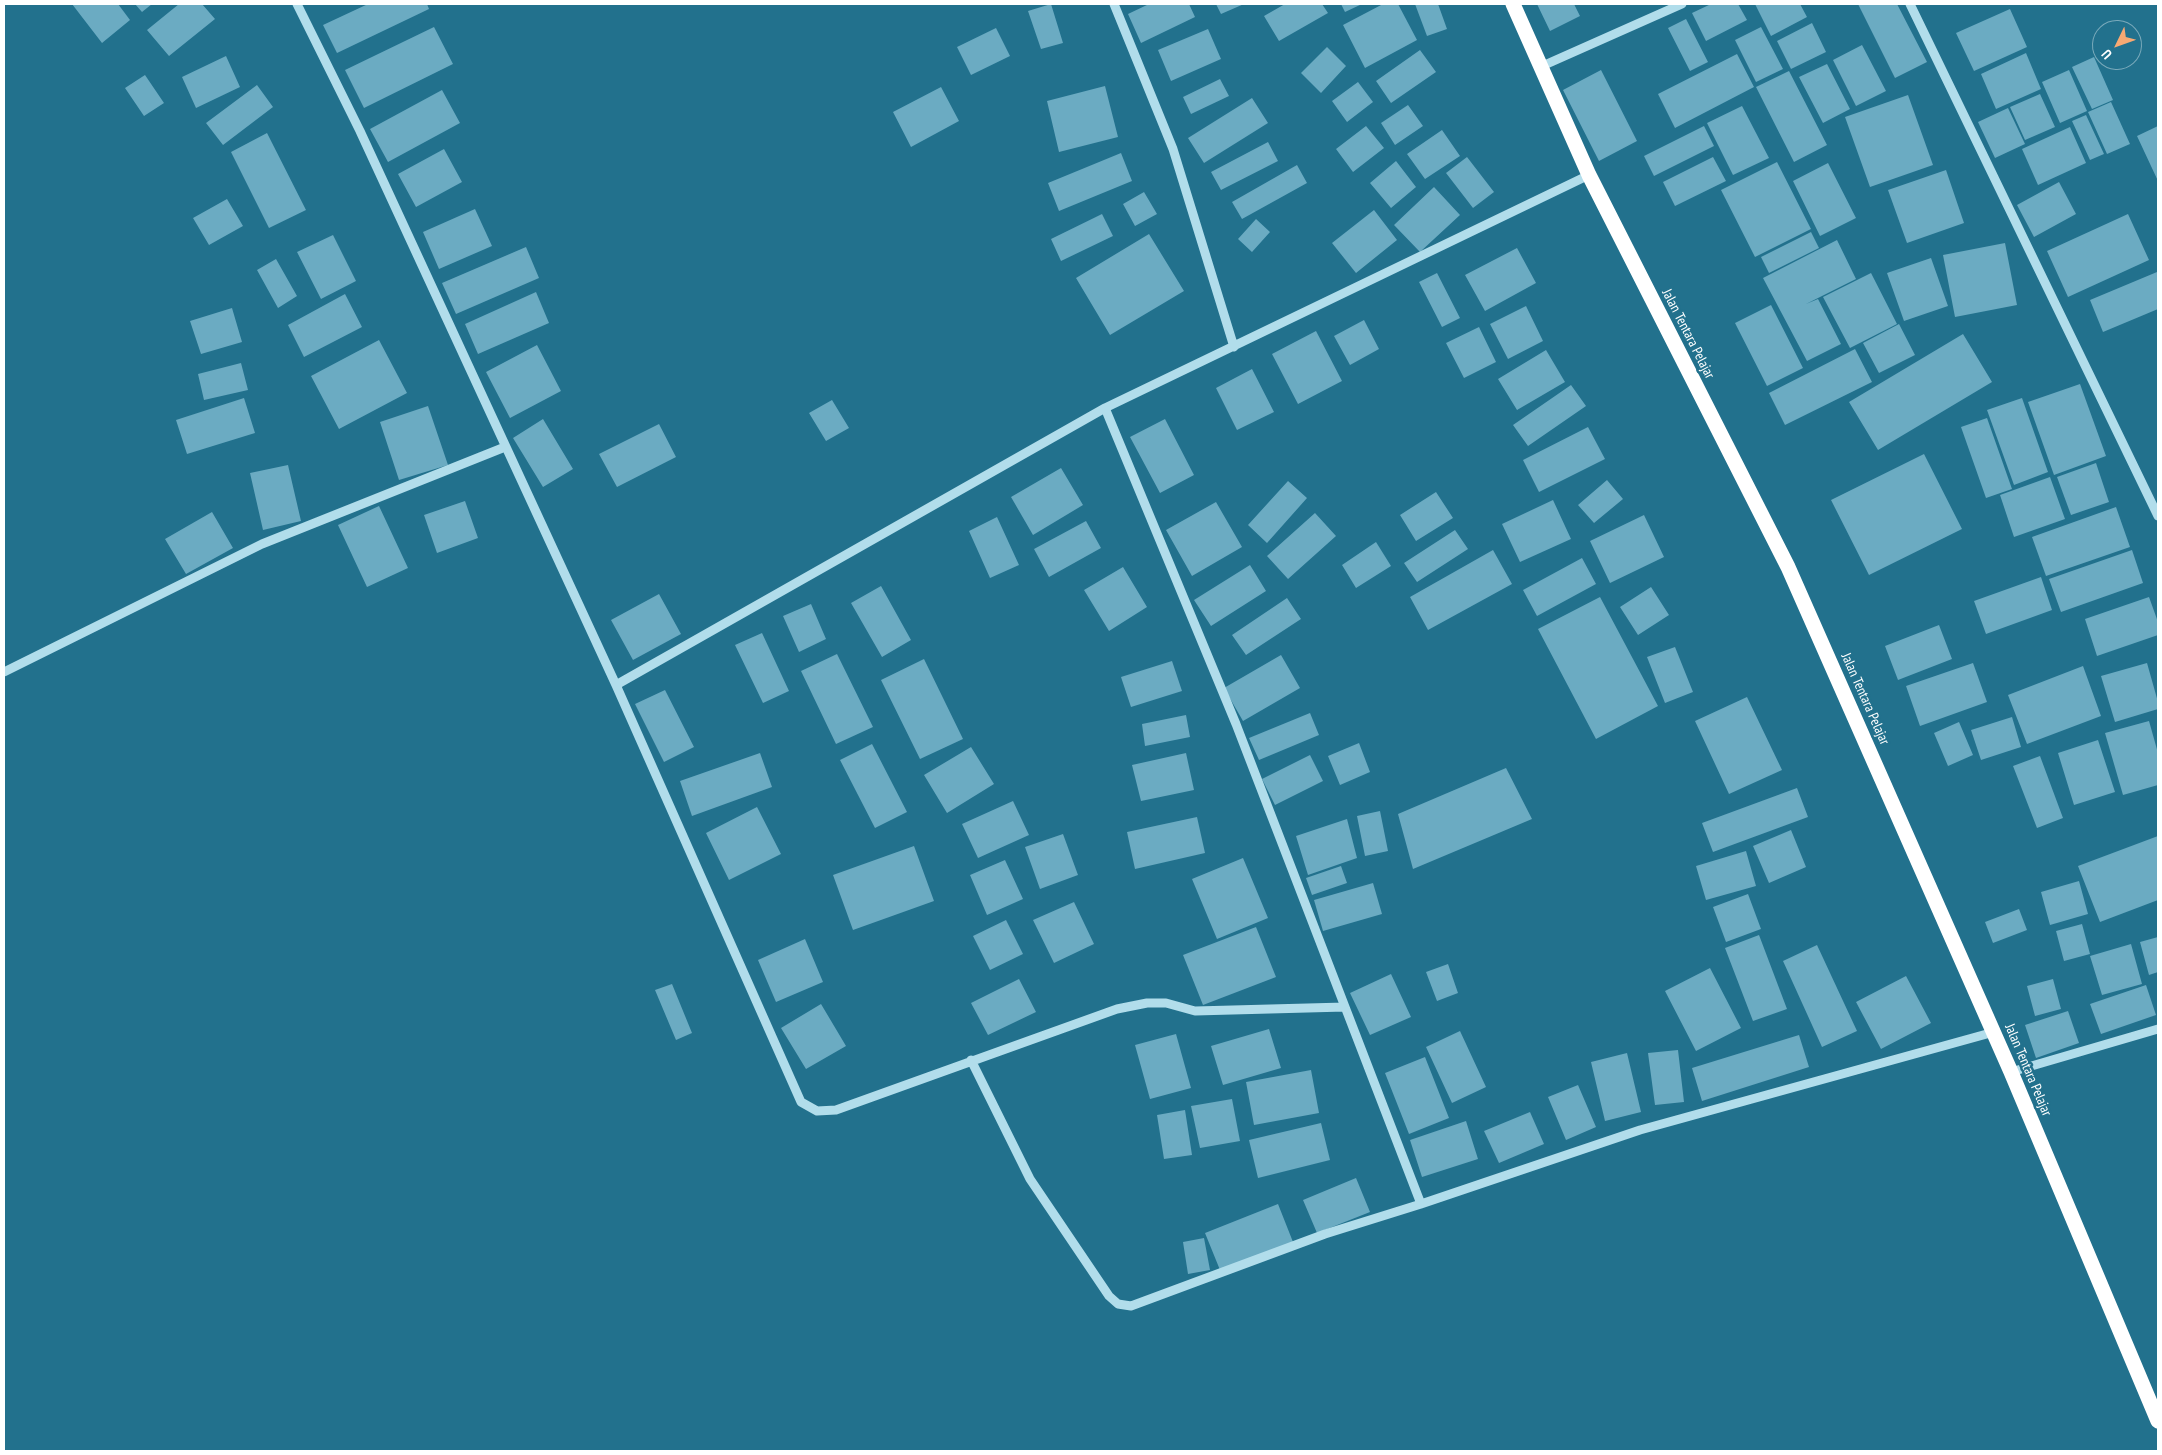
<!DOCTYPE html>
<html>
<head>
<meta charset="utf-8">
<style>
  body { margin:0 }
  #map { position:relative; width:2162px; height:1455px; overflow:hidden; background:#22718d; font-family:"PT Sans Narrow",sans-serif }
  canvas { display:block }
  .frame { position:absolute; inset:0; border:5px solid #fff; pointer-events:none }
  .north { position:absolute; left:2092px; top:20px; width:50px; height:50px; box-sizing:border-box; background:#22718d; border:1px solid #7aaabb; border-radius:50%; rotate:228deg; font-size:14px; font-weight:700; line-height:20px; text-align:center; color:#fff }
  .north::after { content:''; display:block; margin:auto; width:18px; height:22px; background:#f7a973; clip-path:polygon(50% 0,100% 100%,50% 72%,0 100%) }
</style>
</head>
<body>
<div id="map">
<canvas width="2162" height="1455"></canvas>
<div class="frame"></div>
<div class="north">U</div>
</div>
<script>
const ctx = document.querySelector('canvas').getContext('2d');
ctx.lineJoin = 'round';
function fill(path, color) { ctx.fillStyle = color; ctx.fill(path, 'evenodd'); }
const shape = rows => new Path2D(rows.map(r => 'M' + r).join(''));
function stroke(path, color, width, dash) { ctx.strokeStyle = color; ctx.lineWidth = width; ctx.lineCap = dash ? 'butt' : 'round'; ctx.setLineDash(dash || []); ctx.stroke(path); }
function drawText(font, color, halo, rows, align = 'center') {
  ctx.font = font + ' "PT Sans Narrow",sans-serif'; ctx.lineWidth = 5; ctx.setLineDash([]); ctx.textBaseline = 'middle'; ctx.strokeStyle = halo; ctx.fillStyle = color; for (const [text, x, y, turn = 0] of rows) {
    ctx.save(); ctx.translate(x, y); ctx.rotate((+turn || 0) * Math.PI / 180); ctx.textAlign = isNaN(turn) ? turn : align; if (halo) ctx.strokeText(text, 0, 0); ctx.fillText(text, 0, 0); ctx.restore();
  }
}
fill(shape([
  [72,4,118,4,130,20,102,43],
  [135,4,152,4,142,12],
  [179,4,202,4,215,19,169,56,147,30],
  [368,4,427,4,429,9,337,53,323,25],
  [1051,4,1063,43,1041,49,1028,11],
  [1149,4,1189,4,1195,17,1141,43,1128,14],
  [1216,4,1244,4,1221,14],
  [1285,4,1322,4,1328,13,1279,41,1264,16],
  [1341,4,1362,4,1345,12],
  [1383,4,1398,4,1417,40,1365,68,1343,25],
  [1415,4,1438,4,1447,29,1427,36],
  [1537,4,1574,4,1580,16,1550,31],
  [1711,4,1738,4,1747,20,1706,41,1692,13],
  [1755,4,1800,4,1807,17,1771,36],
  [1858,4,1897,4,1927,62,1895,78],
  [2010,9,2027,47,1974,71,1956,33],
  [1686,19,1708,62,1690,71,1668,28],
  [1812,23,1826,52,1791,69,1777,41],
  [434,27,453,64,364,108,345,70],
  [1761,27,1783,69,1756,82,1735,40],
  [996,28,1010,56,971,75,957,47],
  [1208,29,1221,59,1171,81,1158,50],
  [1862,45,1886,91,1856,106,1833,60],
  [1327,47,1346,66,1321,93,1301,73],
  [1420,50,1436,72,1391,103,1376,81],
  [2026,53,2041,89,1996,109,1981,74],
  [1737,54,1754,87,1675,128,1658,94],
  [226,56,240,87,196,108,182,77],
  [2094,57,2113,100,2092,109,2072,67],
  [1827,64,1850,109,1823,123,1799,77],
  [1601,70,1637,141,1599,161,1563,90],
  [2069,70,2087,111,2060,123,2042,82],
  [1789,71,1827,145,1794,162,1756,87],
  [145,75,164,103,144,116,125,88],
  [1220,79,1229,96,1191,114,1183,97],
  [1358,82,1373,102,1347,122,1332,101],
  [257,85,273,107,223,145,206,123],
  [1105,86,1118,137,1059,152,1047,101],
  [941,87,959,121,911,147,893,112],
  [442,90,460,123,388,162,370,129],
  [2040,94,2055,127,2025,140,2010,107],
  [1908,95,1933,165,1870,187,1845,117],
  [1252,98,1268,123,1204,163,1188,138],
  [2111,102,2130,144,2107,154,2088,112],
  [1408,105,1423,126,1395,145,1381,123],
  [1742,106,1769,158,1733,175,1707,123],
  [2008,108,2025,144,1995,158,1978,122],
  [2086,115,2104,154,2090,160,2072,121],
  [1366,126,1384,148,1353,172,1336,149],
  [1704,126,1714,146,1654,176,1644,156],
  [2158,126,2158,181,2137,136],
  [2070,127,2086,163,2038,185,2022,149],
  [1442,130,1460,156,1425,179,1407,154],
  [267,133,306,210,269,228,231,152],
  [1268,142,1278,161,1221,190,1211,172],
  [444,149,462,182,416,207,398,174],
  [1121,153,1132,181,1059,211,1048,183],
  [1467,157,1494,192,1473,208,1446,173],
  [1713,157,1726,181,1675,206,1663,182],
  [1396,161,1416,187,1391,208,1370,183],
  [1777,162,1811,229,1755,257,1721,190],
  [1828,163,1856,218,1820,236,1793,181],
  [1297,165,1307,183,1242,219,1232,202],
  [1946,170,1964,223,1907,243,1888,190],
  [2059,182,2076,214,2034,237,2017,205],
  [1434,187,1460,215,1420,252,1394,225],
  [1144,192,1157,214,1135,226,1123,204],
  [227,199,243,226,209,245,193,218],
  [475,209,492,246,439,269,423,232],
  [1374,210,1397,240,1356,273,1332,243],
  [1102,214,1113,236,1061,261,1051,239],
  [2128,214,2149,260,2068,297,2047,251],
  [1256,219,1270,232,1252,252,1238,239],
  [1811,232,1819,248,1769,273,1761,257],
  [1149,234,1184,291,1110,335,1076,278],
  [333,235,356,281,321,299,297,252],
  [1837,240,1856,279,1806,304,1818,299,1841,344,1807,361,1763,278],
  [2005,243,2017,305,1955,317,1943,255],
  [526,247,539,278,456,314,442,283],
  [1517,248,1536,283,1485,311,1465,275],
  [1931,258,1948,306,1904,321,1887,273],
  [276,259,297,296,278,308,257,270],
  [2157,272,2158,309,2103,332,2090,300],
  [1437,273,1460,318,1442,327,1419,282],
  [1871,273,1897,324,1850,348,1823,297],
  [536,292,549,323,478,354,465,324],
  [345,294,362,327,304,357,288,325],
  [1771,305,1803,368,1767,386,1735,323],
  [1526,306,1543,341,1508,359,1490,324],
  [232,308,242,342,201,354,190,321],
  [1364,320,1379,349,1350,365,1334,336],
  [1899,324,1915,355,1879,373,1863,343],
  [1479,327,1496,362,1464,378,1446,343],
  [1316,331,1342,381,1298,404,1272,354],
  [1963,334,1992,382,1878,450,1849,402],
  [379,340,407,393,339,429,311,376],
  [537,345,561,391,510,418,486,372],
  [1855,349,1872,382,1785,425,1769,393],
  [1546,350,1565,382,1517,410,1498,379],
  [241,363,248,390,204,400,198,374],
  [1252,369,1274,412,1237,430,1216,388],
  [2080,384,2106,456,2054,475,2028,402],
  [1571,385,1586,406,1528,446,1513,425],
  [244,398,255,433,187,454,176,420],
  [2022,398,2048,472,2014,485,1987,410],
  [832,400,849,428,826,441,809,413],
  [428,406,448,465,399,480,380,422],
  [1987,418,2012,489,1986,498,1961,427],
  [543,419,573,469,543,487,513,438],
  [1165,419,1194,475,1160,493,1130,437],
  [659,424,676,457,617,487,599,454],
  [1588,427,1605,459,1539,492,1523,460],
  [1924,454,1962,529,1869,575,1831,500],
  [2096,463,2109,502,2071,515,2057,477],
  [288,465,301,521,263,530,250,473],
  [1061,468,1083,505,1033,535,1011,497],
  [2050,477,2065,519,2014,537,2000,495],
  [1607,480,1623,499,1594,523,1578,505],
  [1288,481,1307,498,1267,543,1248,525],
  [1436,492,1453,518,1416,541,1400,515],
  [1553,500,1571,539,1520,562,1502,524],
  [465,501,478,538,437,553,424,515],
  [1216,502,1242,547,1192,576,1166,530],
  [379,506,408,568,367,587,338,525],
  [2116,507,2130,547,2046,576,2032,537],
  [212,512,233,548,186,574,165,539],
  [1315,513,1336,536,1288,579,1267,556],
  [1644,515,1664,557,1610,583,1590,541],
  [997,517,1019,565,990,578,969,531],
  [1086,521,1101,548,1049,577,1034,549],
  [1455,530,1468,549,1417,582,1404,563],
  [1376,542,1391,566,1356,588,1342,565],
  [1493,550,1512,584,1428,630,1410,597],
  [2132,550,2143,583,2061,612,2049,579],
  [1582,558,1596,584,1537,616,1523,590],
  [1250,565,1266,591,1211,626,1194,600],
  [1123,567,1147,607,1109,631,1084,590],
  [2041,577,2052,610,1986,634,1974,601],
  [881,586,911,640,882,657,851,603],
  [1651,587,1669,615,1638,635,1620,607],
  [659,594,681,634,633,660,611,620],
  [1600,597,1658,706,1596,739,1538,629],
  [2149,597,2158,622,2158,635,2097,656,2085,619],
  [1287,598,1301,619,1246,655,1232,635],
  [811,604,826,639,799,652,783,616],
  [1939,625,1952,659,1898,680,1885,646],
  [762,633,789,691,763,703,735,645],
  [1675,647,1693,692,1665,703,1647,657],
  [837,654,873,727,836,744,801,671],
  [1281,655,1300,688,1243,721,1224,688],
  [924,659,963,739,920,759,881,680],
  [1172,661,1182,691,1131,707,1121,677],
  [1973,663,1987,702,1920,726,1906,686],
  [2147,663,2158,702,2158,709,2115,722,2101,676],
  [2083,666,2101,716,2027,744,2008,695],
  [665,690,694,747,664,762,635,704],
  [1747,697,1782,770,1729,794,1695,721],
  [1310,713,1319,735,1259,760,1249,738],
  [1186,715,1190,737,1145,746,1142,724],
  [2012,717,2021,747,1981,760,1971,730],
  [2149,721,2158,753,2158,785,2123,795,2105,733],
  [1959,722,1973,755,1948,766,1934,733],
  [2098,740,2115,792,2074,805,2058,753],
  [1359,743,1370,772,1340,785,1328,756],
  [872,744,907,812,875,828,840,760],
  [971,747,994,784,947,813,924,775],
  [760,753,772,787,692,816,680,781],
  [1186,753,1194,790,1141,801,1132,765],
  [1310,755,1323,781,1275,805,1262,779],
  [2040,756,2063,818,2037,828,2013,766],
  [1506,768,1532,819,1413,869,1398,814],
  [1797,788,1808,817,1713,852,1702,823],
  [1013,801,1029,835,978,858,962,824],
  [757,807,781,854,729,880,706,833],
  [1380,811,1388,851,1365,856,1357,816],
  [1197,817,1205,853,1135,869,1127,832],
  [1347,819,1357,858,1308,875,1296,836],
  [1791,830,1806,867,1769,883,1753,846],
  [1063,834,1078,875,1040,889,1025,847],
  [2158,836,2158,900,2100,922,2078,866],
  [914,846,934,901,853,930,833,875],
  [1746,851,1756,886,1706,900,1696,866],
  [1243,858,1268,918,1217,939,1192,879],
  [1005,860,1023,899,987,915,970,875],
  [1341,866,1347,883,1312,895,1306,878],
  [2079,881,2088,914,2050,925,2041,892],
  [1373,883,1382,914,1323,931,1314,900],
  [1748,894,1761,929,1726,942,1713,907],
  [1074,902,1094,944,1054,963,1033,920],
  [2019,909,2027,930,1993,943,1985,922],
  [1006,920,1023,954,990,970,973,936],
  [2082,924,2090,954,2064,961,2056,931],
  [1256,927,1276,977,1203,1005,1183,955],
  [1759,935,1787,1009,1753,1021,1725,948],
  [2158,937,2158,972,2149,975,2140,942],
  [805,939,823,982,776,1002,758,960],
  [2131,944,2142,984,2102,995,2090,956],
  [1817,945,1857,1031,1822,1047,1783,961],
  [1448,964,1458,993,1437,1001,1426,972],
  [1710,968,1741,1028,1696,1051,1665,991],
  [1391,974,1411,1017,1370,1035,1350,993],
  [1906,976,1931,1023,1881,1049,1856,1002],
  [1019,979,1036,1012,988,1035,971,1003],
  [2053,979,2061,1009,2035,1016,2027,986],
  [672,984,692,1033,676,1040,655,990],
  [2146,985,2156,1015,2101,1034,2090,1004],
  [821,1004,846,1046,806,1069,781,1028],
  [2068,1011,2079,1043,2036,1058,2025,1025],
  [1269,1029,1281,1068,1223,1085,1211,1046],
  [1460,1031,1486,1087,1452,1103,1426,1047],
  [1176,1034,1191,1088,1150,1099,1135,1045],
  [1799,1035,1809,1067,1702,1101,1692,1068],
  [1678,1050,1684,1102,1655,1105,1648,1053],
  [1627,1053,1641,1112,1605,1121,1591,1062],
  [1425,1057,1449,1118,1409,1134,1385,1073],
  [1311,1070,1319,1113,1254,1125,1246,1082],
  [1578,1085,1596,1127,1566,1140,1548,1097],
  [1232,1099,1240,1141,1200,1148,1191,1106],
  [1185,1110,1192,1155,1164,1159,1157,1115],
  [1530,1112,1544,1144,1499,1163,1484,1131],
  [1466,1121,1478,1159,1422,1177,1410,1140],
  [1321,1123,1330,1160,1258,1178,1249,1140],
  [1356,1178,1370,1212,1317,1233,1303,1200],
  [1278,1204,1293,1242,1220,1270,1205,1233],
  [1204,1238,1210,1270,1188,1274,1183,1242]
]), '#6babc2');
stroke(shape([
  [297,4,360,131,616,685,801,1102,817,1111,836,1110,1117,1009,1147,1003,1166,1003,1195,1011,1345,1007],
  [1114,4,1173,149,1234,347],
  [1910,4,2158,516],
  [1540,67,1682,4],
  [1105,408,1236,724,1421,1204],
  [4,672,262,544,505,447],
  [616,685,1105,408,1589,175],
  [971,1060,1030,1179,1109,1296,1118,1304,1131,1306,1325,1234,1421,1204,1640,1130,1994,1032],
  [2011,1072,2158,1029]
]), '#b1ddeb', 9);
stroke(shape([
  [1513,4,1589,175,1788,567,2011,1072,2158,1421]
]), '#fff', 15);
drawText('14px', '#fff', '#22718d', [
  ["Jalan Tentara Pelajar",1688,334,63],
  ["Jalan Tentara Pelajar",1865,699,66],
  ["Jalan Tentara Pelajar",2028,1070,67]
]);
</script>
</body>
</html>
